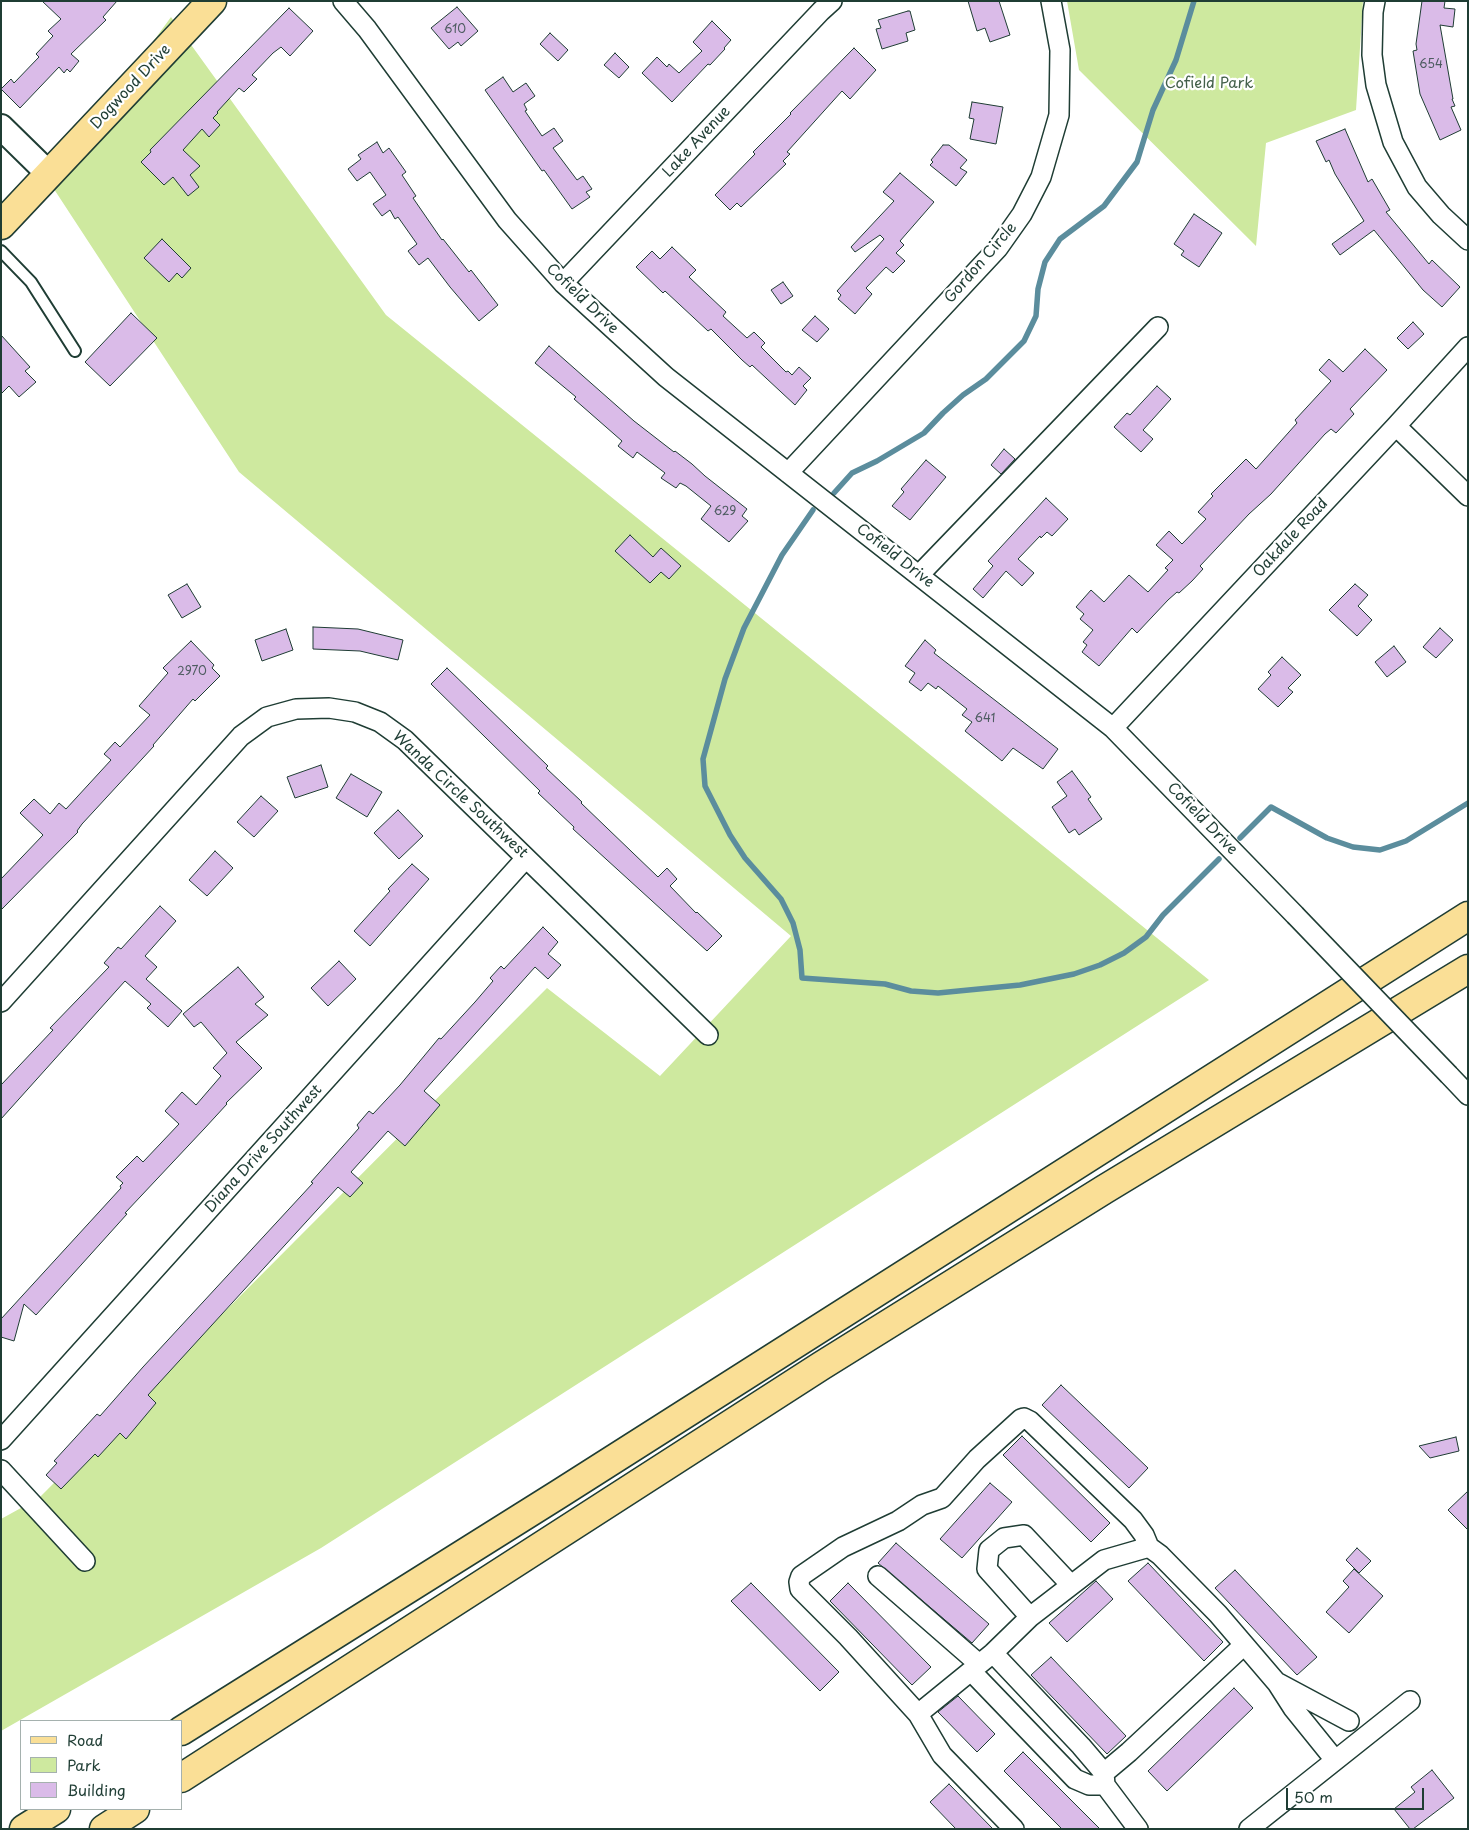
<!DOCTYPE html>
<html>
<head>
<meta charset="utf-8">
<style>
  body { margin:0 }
  #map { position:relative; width:1469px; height:1830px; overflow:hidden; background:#fff; font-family:"Playpen Sans",sans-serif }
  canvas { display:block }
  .frame { position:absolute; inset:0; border:2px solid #1f3d34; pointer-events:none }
  .legend { position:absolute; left:20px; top:1720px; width:162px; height:90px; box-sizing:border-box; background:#fff; border:1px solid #a5b1ae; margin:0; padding:6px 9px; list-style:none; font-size:15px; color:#1f3d34 }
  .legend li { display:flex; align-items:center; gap:10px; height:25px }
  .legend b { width:25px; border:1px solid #a5b1ae }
  .scale { position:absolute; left:1286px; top:1788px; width:138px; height:22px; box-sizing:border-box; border:2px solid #1f3d34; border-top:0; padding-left:6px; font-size:15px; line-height:18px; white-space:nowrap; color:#1f3d34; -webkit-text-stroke:4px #fff; paint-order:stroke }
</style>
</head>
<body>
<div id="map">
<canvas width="1469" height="1830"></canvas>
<div class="frame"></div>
<ul class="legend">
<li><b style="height:6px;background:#fadf96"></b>Road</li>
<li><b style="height:14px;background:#cee99f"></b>Park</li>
<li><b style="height:14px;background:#dabbe8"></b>Building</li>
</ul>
<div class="scale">50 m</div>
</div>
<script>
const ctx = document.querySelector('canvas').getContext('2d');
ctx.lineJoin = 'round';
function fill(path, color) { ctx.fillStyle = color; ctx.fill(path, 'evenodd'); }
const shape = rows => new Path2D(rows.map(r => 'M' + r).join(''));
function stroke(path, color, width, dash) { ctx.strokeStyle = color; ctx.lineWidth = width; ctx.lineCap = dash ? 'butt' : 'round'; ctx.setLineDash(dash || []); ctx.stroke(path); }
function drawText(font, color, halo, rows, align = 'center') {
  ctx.font = font + ' "Playpen Sans",sans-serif'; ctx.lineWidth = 4.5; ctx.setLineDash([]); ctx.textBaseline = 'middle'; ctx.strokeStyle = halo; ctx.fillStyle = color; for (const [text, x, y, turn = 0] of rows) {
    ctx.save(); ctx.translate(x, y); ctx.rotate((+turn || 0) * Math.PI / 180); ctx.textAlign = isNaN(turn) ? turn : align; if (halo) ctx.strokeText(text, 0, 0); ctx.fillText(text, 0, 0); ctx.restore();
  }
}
fill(shape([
  [1067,1,1363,1,1356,110,1266,143,1256,246,1079,70],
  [171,17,386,315,1209,980,321,1548,1,1731,1,1519,39,1498,547,988,660,1076,791,936,239,472,50,183]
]), '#cee99f');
stroke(shape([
  [834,493,852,473,877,461,924,433,943,413,963,395,986,379,1024,341,1036,316,1038,289,1045,262,1060,239,1104,206,1137,162,1153,110,1176,60,1194,1],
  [813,510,782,555,744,628,725,679,703,759,705,786,730,835,745,858,781,899,793,923,800,950,802,978,885,984,911,991,938,993,1020,985,1074,974,1100,965,1124,953,1146,937,1163,915,1219,859],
  [1240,838,1271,807,1327,838,1353,847,1380,850,1406,841,1468,803]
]), '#5b8d9d', 5.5);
const building = shape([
  [42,1,117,1,103,17,106,20,71,54,79,61,70,72,67,69,64,73,59,67,20,108,1,89,11,79,14,83,39,57,36,54,53,36,48,31,61,19,42,1],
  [968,1,999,1,1010,35,990,42,985,28,977,31,968,1],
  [1422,1,1445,1,1444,8,1455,9,1453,27,1440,25,1453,99,1452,99,1455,106,1451,107,1461,130,1440,140,1420,94,1413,51,1417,50,1416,44,1422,1],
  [457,7,478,31,461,46,458,42,449,49,431,28,457,7],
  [289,8,313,31,290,56,281,47,273,53,252,75,257,79,244,92,239,88,217,112,218,113,213,118,220,125,209,137,202,129,183,150,200,166,190,175,199,187,188,196,173,177,164,185,141,162,151,152,150,150,289,8],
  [908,11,910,11,915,30,906,33,908,41,882,49,876,29,881,28,878,20,908,11],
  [712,21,731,40,724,48,725,49,710,65,708,64,672,102,642,73,657,57,667,67,669,64,679,73,702,51,693,42,712,21],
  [550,33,568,50,558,61,540,44,550,33],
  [854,48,876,70,850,99,842,91,787,152,790,154,783,161,786,164,741,207,737,203,730,210,715,195,755,154,753,152,791,114,790,113,854,48],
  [615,53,629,67,619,78,604,65,615,53],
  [503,77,513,92,526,83,535,96,524,104,527,110,525,111,542,136,554,128,563,141,553,148,577,180,583,176,592,189,586,192,590,197,572,209,544,170,542,171,485,90,503,77],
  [972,102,1003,107,996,144,970,139,974,119,969,118,972,102],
  [1345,129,1368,182,1372,179,1390,210,1386,212,1429,264,1432,260,1460,287,1442,307,1423,290,1374,230,1340,255,1332,244,1364,221,1335,174,1329,160,1326,162,1316,141,1345,129],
  [377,142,383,153,389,148,406,172,402,175,416,196,413,198,442,240,443,239,469,272,471,270,498,305,479,321,450,287,428,258,419,265,408,251,417,244,398,217,395,219,390,210,382,216,373,204,386,195,370,172,357,181,348,169,361,159,358,155,377,142],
  [943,145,949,145,967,160,960,168,967,172,956,186,930,165,933,162,931,160,943,145],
  [900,173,934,202,900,241,904,245,896,253,905,261,893,273,886,267,866,288,872,294,855,314,838,299,841,295,837,291,884,239,880,235,855,252,851,247,894,201,883,192,900,173],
  [1194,214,1222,233,1199,267,1181,255,1184,251,1174,244,1194,214],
  [162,239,191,268,182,278,177,273,169,282,144,258,162,239],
  [672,247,696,270,689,277,726,312,723,316,747,338,754,332,765,343,761,347,786,372,788,371,792,375,799,367,811,378,803,386,807,390,795,405,752,365,750,367,742,360,711,329,708,331,665,291,663,293,636,267,652,251,660,259,672,247],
  [783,282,793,296,781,304,771,290,783,282],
  [131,313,157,338,110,386,85,362,131,313],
  [815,316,829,329,817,342,802,330,815,316],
  [1413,322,1424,334,1408,349,1397,338,1413,322],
  [1,335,30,367,25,371,36,382,19,397,9,386,1,394,1,335],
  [549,346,634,421,674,452,675,451,692,464,705,476,747,509,742,516,748,521,729,542,701,519,711,506,686,486,680,483,676,488,661,478,665,473,637,452,633,458,618,446,622,441,574,399,576,397,535,363,549,346],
  [1365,349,1387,370,1350,409,1354,414,1336,433,1331,429,1325,434,1271,494,1249,514,1200,566,1203,569,1192,581,1179,593,1177,592,1168,600,1137,633,1132,628,1099,666,1082,652,1087,645,1083,642,1093,630,1080,619,1084,614,1076,607,1091,590,1104,602,1129,575,1148,592,1168,570,1165,568,1173,560,1156,545,1169,531,1182,544,1206,519,1198,512,1213,496,1211,494,1246,459,1256,469,1297,423,1295,420,1331,381,1319,370,1329,359,1343,372,1365,349],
  [1157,386,1171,399,1143,430,1153,439,1141,452,1114,427,1127,413,1130,415,1157,386],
  [1004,449,1015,459,1001,474,991,465,1004,449],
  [926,460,946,477,910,520,892,506,904,492,901,489,926,460],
  [1046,498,1068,519,1052,536,1047,532,1041,538,1040,536,1018,559,1034,573,1022,586,1006,571,983,598,973,589,993,566,988,561,1046,498],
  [630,535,653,557,661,548,681,566,669,579,661,572,650,583,615,551,630,535],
  [187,584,201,607,182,618,168,595,187,584],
  [1355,584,1368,595,1358,606,1372,620,1357,636,1329,610,1355,584],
  [313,627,358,629,403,640,398,660,360,651,313,649,313,627],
  [1440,628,1453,640,1436,658,1423,647,1440,628],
  [286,629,293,650,262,661,255,640,286,629],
  [925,640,936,650,934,653,1058,749,1043,769,1013,748,1002,761,965,731,972,722,962,715,967,709,938,686,936,689,928,683,921,691,909,682,915,673,905,666,925,640],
  [191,641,214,665,212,668,220,676,195,701,193,699,153,745,154,746,82,824,77,831,78,832,1,910,1,879,43,835,20,813,34,799,50,814,59,803,66,809,111,760,104,754,115,742,120,747,150,715,139,706,168,673,163,668,191,641],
  [1394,646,1406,662,1387,677,1375,662,1394,646],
  [1282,657,1301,675,1288,688,1293,692,1278,707,1258,689,1271,675,1268,672,1282,657],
  [447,668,548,766,546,768,582,802,581,803,658,877,667,868,677,879,670,886,696,913,697,912,722,936,707,951,573,829,574,827,538,793,540,791,431,684,447,668],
  [321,765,328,787,295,798,287,777,321,765],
  [1072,771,1091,797,1088,799,1102,819,1079,835,1075,829,1069,833,1052,807,1067,796,1057,782,1072,771],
  [351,774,382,792,367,817,336,798,351,774],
  [261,796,278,811,254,837,237,822,261,796],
  [398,810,423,836,399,859,374,833,398,810],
  [215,851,233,868,207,896,189,880,215,851],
  [412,864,429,879,370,946,354,931,390,891,388,889,412,864],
  [160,906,176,921,145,956,157,967,146,979,182,1011,168,1027,147,1008,151,1004,125,981,1,1119,1,1085,53,1030,50,1028,109,967,104,963,118,947,121,949,160,906],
  [543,927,558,942,548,954,561,965,548,979,535,967,424,1091,440,1105,405,1146,388,1131,351,1172,363,1183,350,1197,338,1187,148,1395,156,1403,126,1439,120,1433,98,1457,95,1454,61,1489,46,1475,57,1463,54,1461,97,1414,100,1416,143,1367,313,1183,311,1182,359,1128,357,1125,369,1111,373,1114,400,1085,439,1038,441,1039,475,1002,493,981,490,978,501,966,504,969,543,927],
  [339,961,356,979,328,1006,311,988,339,961],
  [238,967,264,997,255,1004,268,1015,236,1042,262,1068,226,1103,227,1104,204,1129,125,1213,127,1214,36,1315,24,1304,14,1341,1,1337,1,1319,121,1188,120,1186,123,1183,116,1177,137,1156,143,1162,179,1124,165,1111,182,1092,196,1105,221,1076,213,1068,227,1053,201,1022,194,1027,183,1014,238,967],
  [1061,1385,1148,1468,1129,1488,1042,1405,1061,1385],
  [1022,1436,1110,1523,1091,1542,1003,1455,1022,1436],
  [1456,1437,1459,1451,1430,1458,1419,1446,1456,1437],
  [990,1483,1012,1502,962,1558,940,1539,990,1483],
  [1468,1491,1468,1530,1448,1510,1468,1491],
  [896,1543,989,1624,972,1643,878,1563,896,1543],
  [1357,1548,1371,1561,1359,1573,1346,1560,1357,1548],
  [1148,1563,1223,1642,1204,1661,1128,1581,1148,1563],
  [1354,1569,1383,1596,1349,1633,1326,1612,1349,1587,1343,1581,1354,1569],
  [1235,1570,1317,1657,1297,1675,1215,1588,1235,1570],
  [1096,1581,1113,1599,1067,1642,1049,1623,1096,1581],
  [751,1583,839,1672,820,1691,731,1601,751,1583],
  [848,1583,931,1667,912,1685,830,1601,848,1583],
  [1051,1657,1126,1736,1107,1754,1031,1675,1051,1657],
  [1234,1688,1253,1708,1167,1791,1148,1771,1234,1688],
  [958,1696,995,1734,977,1752,938,1712,958,1696],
  [1023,1752,1100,1829,1062,1829,1004,1771,1023,1752],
  [1432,1770,1454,1798,1413,1829,1410,1829,1394,1809,1415,1792,1411,1787,1432,1770],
  [949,1784,993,1829,956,1829,930,1802,949,1784]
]);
fill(building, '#dabbe8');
stroke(building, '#1f3d34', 1);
const service = shape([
  [1,251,31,282,75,351]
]);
const minor = shape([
  [343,1,367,29,507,220,563,283,666,377,1113,728,1295,915],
  [1375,1,1373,12,1372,55,1376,85,1393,142,1417,187,1441,215,1468,240],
  [563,283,821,11,832,1],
  [1396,426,1468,496],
  [788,473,998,248,1022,214,1041,177,1059,115,1060,50,1051,1],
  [919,575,1158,327],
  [1113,728,1396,426,1468,347],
  [1,1002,241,736,267,717,296,709,329,708,355,712,380,722,405,740,708,1035],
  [1449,1075,1468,1095],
  [1,1440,526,858],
  [1,1470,85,1561],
  [878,1576,979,1664],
  [1030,1617,987,1569,989,1550,1004,1538,1024,1535,1071,1585],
  [993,1653,1081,1746,1104,1773,1105,1785,1138,1829],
  [971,1671,1075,1779,1089,1785,1105,1785],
  [1278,1683,1349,1721],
  [918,1714,993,1653,1030,1617,1104,1560,1149,1547,1160,1555,1218,1614,1277,1683,1293,1708,1335,1760],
  [1104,1773,1129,1752,1244,1645],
  [1014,1829,942,1755,918,1714,848,1637,800,1589,799,1582,801,1576,843,1547,898,1521,922,1505,942,1498,977,1459,1021,1419,1024,1418,1030,1421,1133,1520,1144,1535,1149,1547],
  [1249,1829,1410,1701]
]);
const tertiary = shape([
  [1,127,49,174]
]);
const primary = shape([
  [1,225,212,1]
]);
const motorway = shape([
  [181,1731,559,1494,1468,916],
  [181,1778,821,1366,1105,1189,1468,969],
  [24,1829,56,1809],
  [104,1829,135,1809]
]);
stroke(service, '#1f3d34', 14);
stroke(minor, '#1f3d34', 22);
stroke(tertiary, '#1f3d34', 28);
stroke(primary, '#1f3d34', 31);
stroke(motorway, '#1f3d34', 31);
stroke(service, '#fff', 10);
stroke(minor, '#fff', 19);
stroke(tertiary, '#fff', 24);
stroke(primary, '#fadf96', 28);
stroke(motorway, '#fadf96', 28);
const minorBridge = shape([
  [1295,915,1449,1075]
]);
stroke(minorBridge, '#1f3d34', 22, []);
stroke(minorBridge, '#fff', 19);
drawText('12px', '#4e5c61', null, [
  ["610",455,30],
  ["654",1431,65],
  ["629",725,512],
  ["2970",192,672],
  ["641",985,719]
]);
drawText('15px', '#425f49', '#fff', [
  ["Cofield Park",1209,84]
]);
drawText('15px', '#1f3d34', '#fff', [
  ["Dogwood Drive",131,87,-47],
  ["Lake Avenue",697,142,-47],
  ["Gordon Circle",981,263,-49],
  ["Cofield Drive",582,299,44],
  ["Oakdale Road",1291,538,-47],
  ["Cofield Drive",895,556,38],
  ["Wanda Circle Southwest",460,795,43],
  ["Cofield Drive",1202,819,46],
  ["Diana Drive Southwest",264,1149,-48]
]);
</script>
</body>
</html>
